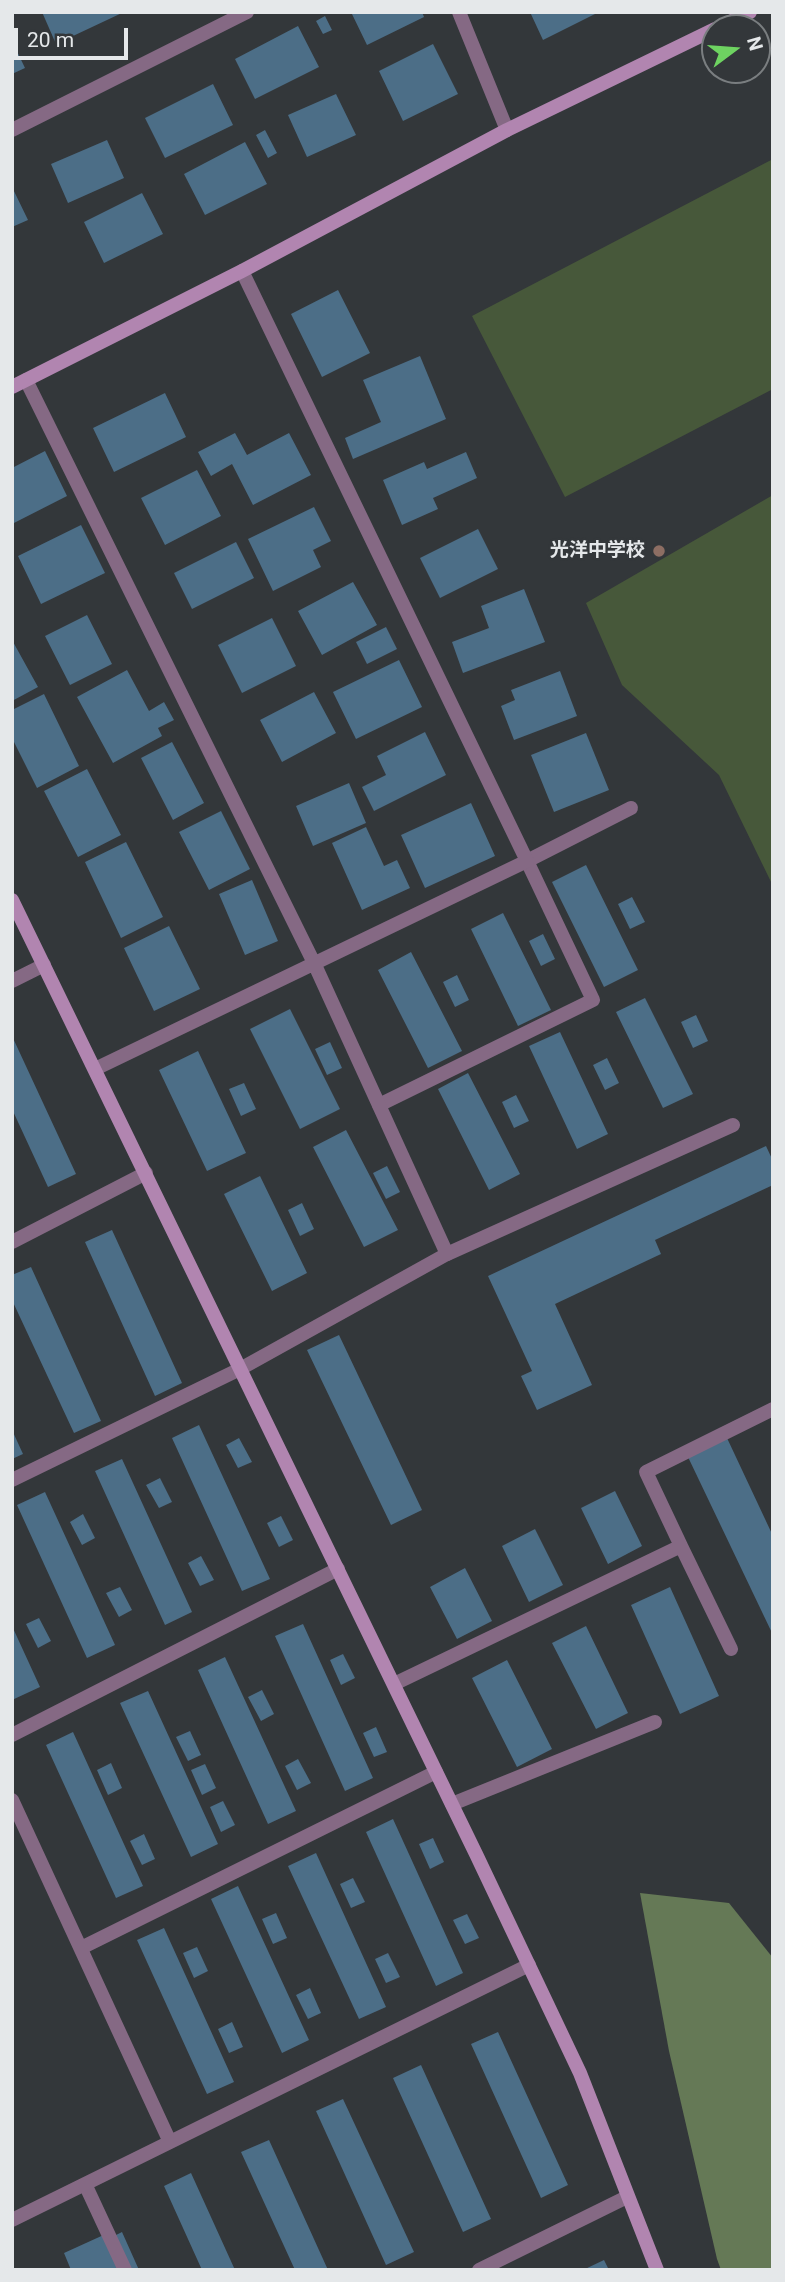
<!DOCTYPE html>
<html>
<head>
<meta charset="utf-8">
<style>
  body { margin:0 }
  #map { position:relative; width:785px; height:2282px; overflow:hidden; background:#33373a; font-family:Roboto,sans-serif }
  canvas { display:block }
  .frame { position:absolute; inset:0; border:14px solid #e5e8ea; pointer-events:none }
  .north { position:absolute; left:701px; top:14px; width:70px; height:70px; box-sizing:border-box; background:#33373a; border:2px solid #7a7e80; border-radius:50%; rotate:74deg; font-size:19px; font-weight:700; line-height:28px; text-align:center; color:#e5e8ea }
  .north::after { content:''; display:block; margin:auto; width:24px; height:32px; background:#6ed361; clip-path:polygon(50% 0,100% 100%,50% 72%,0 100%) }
  .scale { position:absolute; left:14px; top:28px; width:114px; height:32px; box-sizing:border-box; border:4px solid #e5e8ea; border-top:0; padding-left:9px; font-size:21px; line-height:24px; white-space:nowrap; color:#e5e8ea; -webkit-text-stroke:5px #33373a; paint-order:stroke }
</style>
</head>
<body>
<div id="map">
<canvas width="785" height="2282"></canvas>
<div class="frame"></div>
<div class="north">N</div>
<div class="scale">20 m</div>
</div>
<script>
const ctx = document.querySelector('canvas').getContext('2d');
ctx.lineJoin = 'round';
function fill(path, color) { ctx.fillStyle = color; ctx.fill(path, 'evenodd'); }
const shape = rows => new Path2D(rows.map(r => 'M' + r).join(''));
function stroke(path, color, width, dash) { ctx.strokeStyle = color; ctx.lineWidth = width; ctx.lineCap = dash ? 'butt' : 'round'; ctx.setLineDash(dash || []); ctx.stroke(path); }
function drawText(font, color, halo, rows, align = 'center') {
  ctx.font = font + ' Roboto,"Noto Sans JP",sans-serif'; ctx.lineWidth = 5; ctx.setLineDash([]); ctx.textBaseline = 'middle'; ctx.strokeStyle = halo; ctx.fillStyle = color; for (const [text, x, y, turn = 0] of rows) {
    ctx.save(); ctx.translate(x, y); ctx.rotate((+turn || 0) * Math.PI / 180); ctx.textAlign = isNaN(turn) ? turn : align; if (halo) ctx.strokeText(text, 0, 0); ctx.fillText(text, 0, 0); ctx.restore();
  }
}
fill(shape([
  [773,159,773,389,565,497,472,316],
  [773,495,773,886,719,775,622,685,586,603]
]), '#47583a');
fill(shape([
  [640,1893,729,1903,773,1958,773,2270,721,2270,717,2259,669,2051]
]), '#657956');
fill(shape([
  [42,12,124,12,56,44],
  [351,12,422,12,424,17,367,45],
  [530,12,599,12,543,40],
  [325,16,332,30,323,34,316,21],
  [298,26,319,67,255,99,235,59],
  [12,41,25,68,12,74],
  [433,44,458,94,403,121,379,71],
  [213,84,233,125,165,158,145,118],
  [336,94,356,135,307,157,288,115],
  [265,130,277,153,268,158,256,135],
  [107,140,124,178,68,203,51,164],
  [245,142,267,184,205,215,184,174],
  [12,187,28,220,12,227],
  [142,193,163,234,104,263,84,222],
  [338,290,370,353,322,377,291,314],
  [420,356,446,419,353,459,345,438,381,422,363,380],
  [165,393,186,437,114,472,93,428],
  [235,433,247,455,289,433,311,475,253,505,232,464,211,476,198,452],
  [45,451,67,496,12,524,12,468],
  [466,452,477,478,433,498,438,509,402,525,383,480,424,462,427,469],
  [197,470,221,516,165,545,141,498],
  [314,507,331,541,313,550,321,567,273,591,248,539],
  [81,525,105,573,41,604,18,556],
  [478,529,498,569,440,598,420,558],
  [236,542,254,578,192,609,174,573],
  [353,582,377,625,322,655,298,611],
  [524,589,545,642,463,673,452,642,489,628,481,606],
  [87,615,112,664,70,685,45,636],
  [272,618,296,666,242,693,218,645],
  [386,627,397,649,367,664,356,642],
  [12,640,38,687,12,701],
  [399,660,422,707,356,739,333,692],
  [127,670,149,711,164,702,174,720,158,728,162,736,113,763,77,697],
  [560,671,577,716,514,740,501,706,515,700,511,690],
  [314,692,336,733,282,762,260,720],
  [44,694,79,766,37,788,12,738,12,710],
  [425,732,446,775,374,811,362,787,386,775,377,756],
  [586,733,609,790,554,812,531,755],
  [172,742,204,803,173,820,141,758],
  [87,769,121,835,78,857,44,791],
  [349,783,366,823,313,846,296,806],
  [471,803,495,856,425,888,401,835],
  [221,811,250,869,209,890,179,832],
  [366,827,384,866,397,860,410,888,362,910,332,843],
  [126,842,163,917,121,938,85,862],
  [586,865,638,970,604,987,552,882],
  [252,880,278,941,245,955,219,894],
  [632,897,645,922,630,929,618,904],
  [503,913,551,1010,518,1026,471,929],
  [169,926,200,989,154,1011,124,948],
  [543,934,555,959,541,966,529,941],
  [411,952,462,1051,428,1068,378,970],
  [457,975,469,1000,455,1007,443,982],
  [645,998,693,1094,663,1108,616,1012],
  [290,1009,340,1109,300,1129,250,1029],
  [696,1015,708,1041,693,1048,681,1022],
  [560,1032,608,1134,577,1149,529,1046],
  [12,1036,76,1174,48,1187,12,1109],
  [330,1042,342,1068,327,1075,315,1049],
  [198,1051,246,1153,207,1171,159,1070],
  [607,1058,619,1083,605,1090,593,1065],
  [468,1073,520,1174,489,1190,438,1089],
  [244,1083,256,1109,241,1116,229,1089],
  [516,1095,529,1121,514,1128,502,1102],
  [346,1130,398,1230,364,1247,313,1147],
  [766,1146,773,1161,773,1185,655,1240,661,1254,555,1304,592,1385,537,1410,521,1376,532,1371,488,1276],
  [387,1166,400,1192,386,1199,373,1173],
  [260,1176,307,1273,272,1291,224,1194],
  [302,1203,314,1229,300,1236,288,1210],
  [112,1230,182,1383,155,1396,85,1242],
  [31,1267,101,1421,74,1433,12,1300,12,1275],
  [339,1335,422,1510,391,1525,307,1350],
  [199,1425,270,1579,242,1591,172,1438],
  [12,1430,23,1454,12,1459],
  [239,1438,252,1462,238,1468,226,1445],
  [727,1438,773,1536,773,1635,688,1457],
  [122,1459,192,1612,165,1625,95,1471],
  [160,1478,172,1502,159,1508,146,1485],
  [615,1491,642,1546,608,1564,581,1508],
  [45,1492,115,1645,87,1658,17,1505],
  [83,1514,95,1538,82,1545,70,1522],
  [281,1516,293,1540,279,1547,267,1523],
  [535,1529,563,1585,529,1602,502,1546],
  [201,1556,214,1580,200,1586,188,1563],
  [465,1568,492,1621,457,1639,430,1587],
  [120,1587,132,1610,119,1617,106,1593],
  [670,1587,719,1696,680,1714,631,1605],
  [39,1618,51,1641,38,1648,26,1624],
  [303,1624,373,1778,345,1791,275,1636],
  [12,1626,40,1687,12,1700],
  [586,1626,628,1713,596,1729,552,1643],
  [343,1654,355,1678,341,1685,330,1660],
  [225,1657,296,1811,268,1824,198,1670],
  [507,1660,552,1749,517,1767,472,1678],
  [262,1690,274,1714,261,1721,248,1697],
  [148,1691,218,1844,191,1857,120,1703],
  [376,1727,387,1752,374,1757,363,1733],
  [190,1731,201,1755,188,1761,176,1737],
  [73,1732,143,1886,116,1898,46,1745],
  [298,1759,311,1783,297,1790,285,1766],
  [111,1763,122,1788,108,1795,97,1770],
  [205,1764,216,1788,202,1795,191,1770],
  [223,1801,235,1825,221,1832,210,1807],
  [393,1819,463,1973,436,1986,366,1832],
  [144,1834,155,1859,142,1865,130,1841],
  [433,1838,444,1862,430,1869,419,1844],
  [316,1853,386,2007,359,2019,288,1866],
  [353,1878,365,1902,351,1908,340,1884],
  [238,1886,309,2040,282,2053,211,1899],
  [276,1913,287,1938,273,1944,262,1919],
  [467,1914,479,1938,465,1944,453,1920],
  [164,1928,234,2082,207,2094,137,1940],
  [197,1947,208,1971,194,1978,183,1953],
  [388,1953,400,1977,386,1983,375,1959],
  [310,1988,321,2013,308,2019,296,1995],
  [232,2022,243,2047,229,2053,218,2029],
  [498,2032,568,2185,541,2198,471,2044],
  [421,2065,491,2219,463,2232,393,2078],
  [343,2099,414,2252,386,2265,316,2111],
  [269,2140,328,2270,295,2270,241,2152],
  [191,2173,235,2270,202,2270,164,2186],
  [122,2232,139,2270,71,2270,64,2253,108,2233,110,2238],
  [604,2260,609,2270,583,2270]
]), '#4c6e87');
stroke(shape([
  [379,1105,593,1000,527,861,631,808],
  [447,1254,733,1125],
  [681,1546,731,1649],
  [394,1684,681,1546,646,1472,773,1409],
  [452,1804,655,1722]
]), '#856984', 14);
stroke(shape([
  [459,12,507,130],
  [12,130,247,12],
  [12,981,44,965],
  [95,1069,527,861,242,271],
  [12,1242,146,1173],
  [12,1480,240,1369,447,1254,314,963,26,380],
  [12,1735,338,1569],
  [12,1800,170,2142],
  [81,1948,436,1772],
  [85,2184,125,2270],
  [12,2220,529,1965],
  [479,2270,627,2197]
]), '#856984', 14);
stroke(shape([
  [718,28,750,12],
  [12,387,242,271,507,130,715,29],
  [12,900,476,1854,580,2073,657,2270]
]), '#b185b0', 14);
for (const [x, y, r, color] of [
  [659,551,7,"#8d6e63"]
]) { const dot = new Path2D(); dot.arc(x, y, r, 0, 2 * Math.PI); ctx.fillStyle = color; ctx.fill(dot); stroke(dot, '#33373a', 2.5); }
drawText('bold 19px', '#e5e8ea', '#33373a', [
  ["光洋中学校",645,551]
], 'right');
</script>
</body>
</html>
